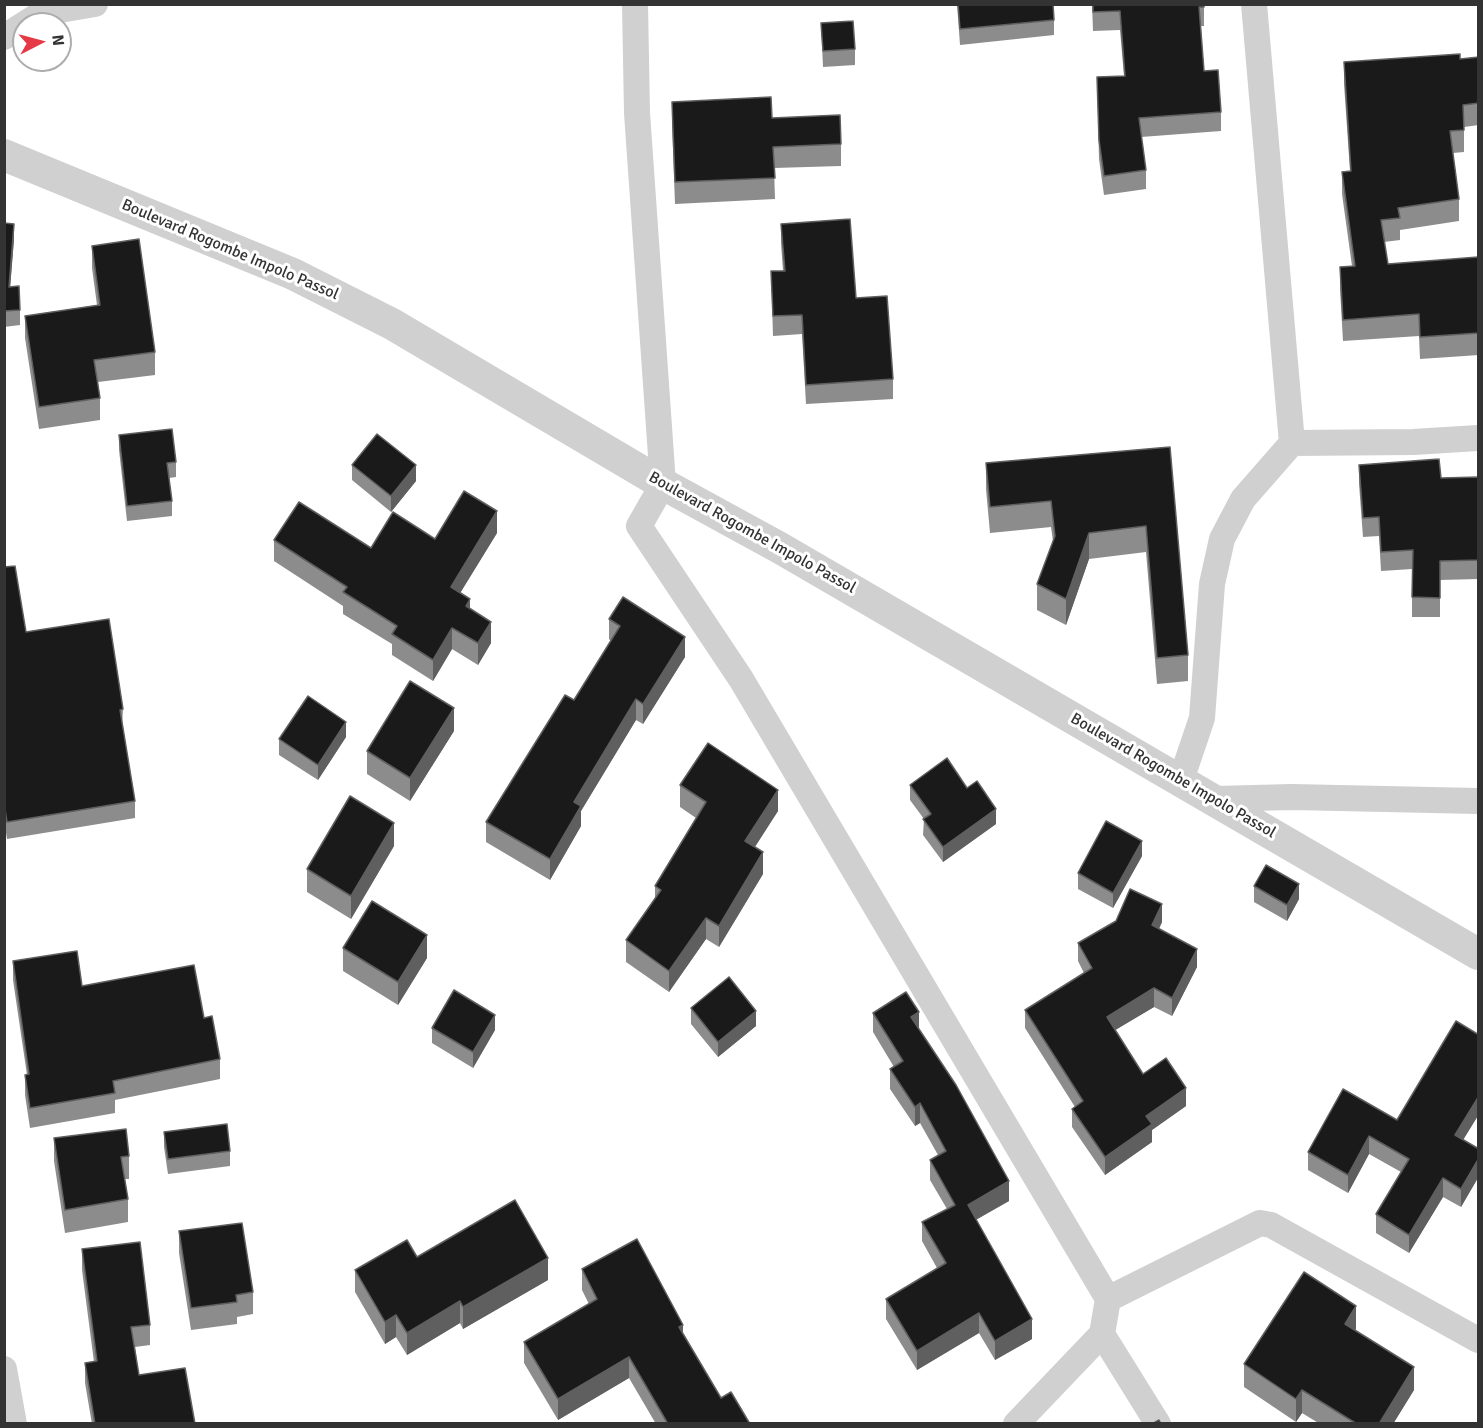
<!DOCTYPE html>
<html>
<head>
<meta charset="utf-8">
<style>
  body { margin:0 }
  #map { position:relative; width:1483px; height:1428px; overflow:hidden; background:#fff; font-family:Signika,sans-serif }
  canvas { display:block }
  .frame { position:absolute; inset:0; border:6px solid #333; pointer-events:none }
  .north { position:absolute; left:12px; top:12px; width:60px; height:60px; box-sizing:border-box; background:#fff; border:2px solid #adadad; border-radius:50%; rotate:84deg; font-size:16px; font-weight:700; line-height:24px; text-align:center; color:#333 }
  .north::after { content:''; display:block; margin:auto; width:21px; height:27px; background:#e63946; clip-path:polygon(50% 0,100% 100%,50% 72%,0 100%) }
</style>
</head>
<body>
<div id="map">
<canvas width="1483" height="1428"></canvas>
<div class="frame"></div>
<div class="north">N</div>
</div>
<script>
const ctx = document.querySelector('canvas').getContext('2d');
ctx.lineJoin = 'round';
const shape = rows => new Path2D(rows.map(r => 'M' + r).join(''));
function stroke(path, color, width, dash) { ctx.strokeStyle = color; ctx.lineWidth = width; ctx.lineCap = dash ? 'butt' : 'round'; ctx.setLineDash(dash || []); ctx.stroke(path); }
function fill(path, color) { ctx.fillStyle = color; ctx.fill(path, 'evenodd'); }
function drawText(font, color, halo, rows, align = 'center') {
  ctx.font = font + ' Signika,sans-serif'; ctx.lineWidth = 6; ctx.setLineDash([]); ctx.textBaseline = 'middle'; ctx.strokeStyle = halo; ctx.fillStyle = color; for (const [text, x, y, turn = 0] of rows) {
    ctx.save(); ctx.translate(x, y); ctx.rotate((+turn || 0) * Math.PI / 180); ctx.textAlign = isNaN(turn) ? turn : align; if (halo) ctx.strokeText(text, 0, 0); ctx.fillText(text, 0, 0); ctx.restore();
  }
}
stroke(shape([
  [635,4,637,113,663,484,639,526,741,679,1108,1299,1102,1334,1016,1424],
  [4,37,42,13,95,4],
  [1292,443,1413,442,1478,438],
  [1181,780,1202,718,1212,584,1222,539,1243,499,1292,443,1254,4],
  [1215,799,1292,797,1478,801],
  [1108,1299,1260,1223,1271,1225,1478,1340],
  [1102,1334,1158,1424],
  [4,1369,14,1424]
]), '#d0d0d0', 26);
stroke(shape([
  [4,155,293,274,392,324,663,484,780,548,1478,954]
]), '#d0d0d0', 32);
fill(shape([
  [957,4,1053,4,1054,20,1054,35,960,45],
  [1092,4,1204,4,1204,26,1201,26,1204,71,1221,112,1221,131,1141,137,1146,170,1146,189,1104,195,1099,159,1097,77,1124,76,1120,30,1093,31],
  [821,23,855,49,855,65,823,67],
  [1479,57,1479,125,1464,127,1464,152,1453,153,1459,199,1459,221,1400,230,1400,240,1384,242,1388,264,1478,257,1479,355,1420,359,1419,336,1343,341,1340,289,1340,267,1352,266,1342,194,1342,172,1350,171,1344,84,1344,62,1460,59],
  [672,102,772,118,841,144,841,166,774,168,775,199,675,204,672,124],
  [4,223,14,239,10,287,20,310,20,325,4,327],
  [781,224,856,298,893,379,893,399,806,404,802,334,773,336,771,271,783,271,781,243],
  [92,246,155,352,155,375,98,382,100,398,100,420,39,429,25,338,25,316,97,305,92,268],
  [119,435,176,462,176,477,169,478,172,501,172,516,127,521,119,450],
  [1170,447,1188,655,1188,681,1157,684,1146,552,1089,559,1066,625,1037,610,1037,584,1053,541,1051,527,990,533,986,489,986,463],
  [352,465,416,481,391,512,352,480],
  [1359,465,1441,478,1479,477,1479,579,1440,580,1440,617,1412,617,1412,569,1381,571,1379,536,1363,537,1359,484],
  [497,533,460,593,491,643,478,665,452,649,433,681,392,655,392,644,343,614,343,606,274,561,274,540,371,548,435,539],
  [4,567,26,632,123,709,122,727,135,801,135,818,7,839,4,820],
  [609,619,685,657,643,724,636,720,581,811,581,826,550,880,486,842,486,822,574,700,611,641,609,639],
  [454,731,410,801,367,774,367,751],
  [346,737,318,780,279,755,279,739],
  [680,785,778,811,755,847,763,874,719,947,706,939,669,992,626,962,626,940,655,898,655,886,696,818,680,807],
  [910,785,996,824,943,862,923,835,924,819,910,800],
  [394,846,351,919,307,892,307,869],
  [1142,856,1113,908,1078,889,1078,873],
  [1254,886,1299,899,1287,921,1254,902],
  [1162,922,1159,929,1197,967,1172,1016,1154,1007,1115,1030,1143,1074,1186,1106,1152,1130,1152,1142,1105,1175,1072,1127,1072,1109,1075,1107,1025,1028,1025,1010,1084,973,1078,961,1078,943],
  [343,948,427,958,398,1005,343,971],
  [13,961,82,986,204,1018,220,1059,220,1079,115,1100,115,1113,30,1128,25,1095,25,1075,27,1075,13,980],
  [691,1008,756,1026,718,1057,691,1024],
  [873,1013,919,1029,1009,1201,976,1220,1032,1339,995,1360,979,1333,917,1370,886,1319,886,1299,937,1268,922,1241,922,1222,947,1209,930,1180,930,1160,938,1155,920,1123,915,1126,890,1089,890,1069,894,1067,873,1032],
  [432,1028,495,1030,473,1068,432,1043],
  [1479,1035,1479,1114,1463,1140,1479,1149,1479,1176,1461,1207,1443,1197,1409,1253,1376,1233,1376,1214,1401,1172,1369,1154,1348,1193,1308,1170,1308,1152,1397,1120],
  [164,1132,230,1151,230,1166,168,1174,164,1147],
  [54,1138,129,1156,129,1179,125,1179,128,1199,128,1222,65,1233,54,1161],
  [179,1231,253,1292,253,1314,237,1317,237,1324,191,1330,179,1253],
  [82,1249,150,1325,150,1345,135,1347,139,1375,195,1424,92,1424,85,1383,85,1363,94,1362,82,1270],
  [417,1257,548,1280,463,1329,460,1323,407,1355,396,1337,385,1344,355,1292,355,1270],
  [582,1269,683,1334,721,1398,750,1424,656,1424,629,1378,558,1420,524,1363,524,1342,589,1304,582,1290],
  [1356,1329,1355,1330,1414,1390,1393,1424,1320,1424,1302,1413,1296,1422,1244,1387,1244,1364]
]), '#8c8c8c');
fill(shape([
  [14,224,14,239,9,302,9,287],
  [416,465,416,481,391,512,391,496],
  [497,511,497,533,451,608,451,587],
  [1089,533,1089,559,1066,625,1066,599],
  [470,599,470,620,466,606],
  [491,622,491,643,478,665,478,643],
  [452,628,452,649,433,681,433,660],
  [685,637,685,657,643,724,643,704],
  [636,699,636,720,581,811,581,826,550,880,550,859,574,802],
  [454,708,454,731,410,801,410,778],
  [346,722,346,737,318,780,318,765],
  [778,790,778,811,745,862,745,841],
  [996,809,996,824,943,862,943,847],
  [394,823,394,846,351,919,351,896],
  [1142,841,1142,856,1113,908,1113,893],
  [763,852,763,874,719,947,719,926],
  [1299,884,1299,899,1287,921,1287,905],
  [1162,904,1162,922,1152,943,1152,925],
  [706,918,706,939,669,992,669,971],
  [427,935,427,958,398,1005,398,982],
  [1197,949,1197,967,1172,1016,1172,998],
  [1154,988,1154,1007,1107,1035,1107,1017],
  [756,1011,756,1026,718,1057,718,1042],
  [919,1012,919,1032,911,1017],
  [495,1015,495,1030,473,1068,473,1052],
  [1186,1088,1186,1106,1152,1130,1152,1142,1105,1175,1105,1157,1146,1116],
  [1479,1096,1479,1114,1455,1153,1455,1135],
  [920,1103,920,1123,915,1126,915,1107],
  [1369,1136,1369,1154,1348,1193,1348,1175],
  [1479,1158,1479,1176,1461,1207,1461,1189],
  [1443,1178,1443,1197,1409,1253,1409,1235],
  [1009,1181,1009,1201,968,1224,968,1205],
  [548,1258,548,1280,463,1329,463,1307],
  [460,1301,460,1323,407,1355,407,1333],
  [1356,1306,1356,1329,1345,1347,1345,1324],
  [979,1313,979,1333,917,1370,917,1351],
  [396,1315,396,1337,385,1344,385,1322],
  [1032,1319,1032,1339,995,1360,995,1341],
  [683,1325,683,1346,679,1327],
  [629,1357,629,1378,558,1420,558,1399],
  [1414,1367,1414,1390,1393,1424,1379,1424],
  [1302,1390,1302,1413,1296,1422,1296,1399]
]), '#5f5f5f');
const building = shape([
  [958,4,1053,4,1054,20,960,29,958,4],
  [1093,4,1204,4,1204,7,1199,7,1204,71,1218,70,1221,112,1139,118,1146,170,1104,176,1099,140,1097,77,1125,76,1120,11,1093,12,1093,4],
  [853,21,855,49,823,51,821,23,853,21],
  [1460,54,1460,59,1479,57,1479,103,1463,105,1464,130,1450,131,1459,199,1398,208,1400,218,1381,220,1388,264,1478,257,1479,333,1420,337,1419,314,1343,320,1340,267,1355,266,1342,172,1351,171,1344,62,1460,54],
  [771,97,772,118,840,115,841,144,773,147,775,178,675,182,672,102,771,97],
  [850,219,856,298,887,296,893,379,806,385,802,315,773,316,771,271,785,271,781,224,850,219],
  [4,223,14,224,9,287,19,286,20,310,4,311,4,223],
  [139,239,155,352,94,360,100,398,39,407,25,316,100,305,92,246,139,239],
  [172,429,176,462,167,463,172,501,127,506,119,435,172,429],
  [377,434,416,465,391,496,352,465,377,434],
  [1170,447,1188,655,1157,658,1146,526,1089,533,1066,599,1037,584,1055,536,1051,501,990,507,986,463,1170,447],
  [1439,459,1441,478,1479,477,1479,560,1440,561,1440,598,1412,597,1413,550,1381,552,1379,517,1363,518,1359,465,1439,459],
  [464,491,497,511,451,587,470,599,466,606,491,622,478,643,452,628,433,660,392,634,397,626,343,592,347,587,274,540,299,502,371,548,393,512,435,539,464,491],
  [15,566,26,632,109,619,123,709,120,710,135,801,7,822,4,803,4,567,15,566],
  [623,597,685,637,643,704,636,699,574,802,581,806,550,859,486,822,565,695,574,700,620,626,609,619,623,597],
  [410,681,454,708,410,778,367,751,410,681],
  [308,696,346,722,318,765,279,739,308,696],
  [708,743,778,790,745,841,763,852,719,926,706,918,669,971,626,940,661,890,655,886,706,802,680,785,708,743],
  [947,758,967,788,977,781,996,809,943,847,923,819,931,814,910,785,947,758],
  [350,796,394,823,351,896,307,869,350,796],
  [1106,821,1142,841,1113,893,1078,873,1106,821],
  [1266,865,1299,884,1287,905,1254,886,1266,865],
  [1130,889,1162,904,1152,925,1197,949,1172,998,1154,988,1107,1017,1143,1074,1166,1058,1186,1088,1146,1116,1152,1124,1105,1157,1072,1109,1083,1101,1025,1010,1092,968,1078,943,1116,921,1130,889],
  [372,901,427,935,398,982,343,948,372,901],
  [77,951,82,986,194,965,204,1018,212,1016,220,1059,113,1081,115,1093,30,1108,25,1075,29,1074,13,961,77,951],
  [729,977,756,1011,718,1042,691,1008,729,977],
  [454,990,495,1015,473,1052,432,1028,454,990],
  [906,992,919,1012,911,1017,956,1085,1009,1181,968,1205,1032,1319,995,1341,979,1313,917,1351,886,1299,946,1263,922,1222,955,1205,930,1160,946,1151,920,1103,915,1107,890,1069,903,1061,873,1013,906,992],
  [1456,1021,1479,1035,1479,1096,1455,1135,1479,1149,1479,1158,1461,1189,1443,1178,1409,1235,1376,1214,1409,1159,1369,1136,1348,1175,1308,1152,1343,1089,1397,1120,1456,1021],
  [227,1124,230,1151,168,1159,164,1132,227,1124],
  [126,1129,129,1156,121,1157,128,1199,65,1210,54,1138,126,1129],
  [515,1200,548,1258,463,1307,460,1301,407,1333,396,1315,385,1322,355,1270,407,1240,417,1257,515,1200],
  [242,1223,253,1292,236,1295,237,1302,191,1308,179,1231,242,1223],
  [637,1239,683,1325,679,1327,721,1398,731,1392,750,1424,668,1424,629,1357,558,1399,524,1342,597,1299,582,1269,637,1239],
  [140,1242,150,1325,131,1327,139,1375,185,1368,195,1424,95,1424,85,1363,97,1361,82,1249,140,1242],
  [1304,1272,1356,1306,1345,1324,1414,1367,1379,1424,1357,1424,1302,1390,1296,1399,1244,1364,1304,1272],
  [1159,1420,1161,1424,1152,1424,1159,1420]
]);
fill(building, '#1a1a1a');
stroke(building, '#5f5f5f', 1.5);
drawText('16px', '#333', '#fff', [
  ["Boulevard Rogombe Impolo Passol",230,250,23],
  ["Boulevard Rogombe Impolo Passol",752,533,29],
  ["Boulevard Rogombe Impolo Passol",1173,776,30]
]);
</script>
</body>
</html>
